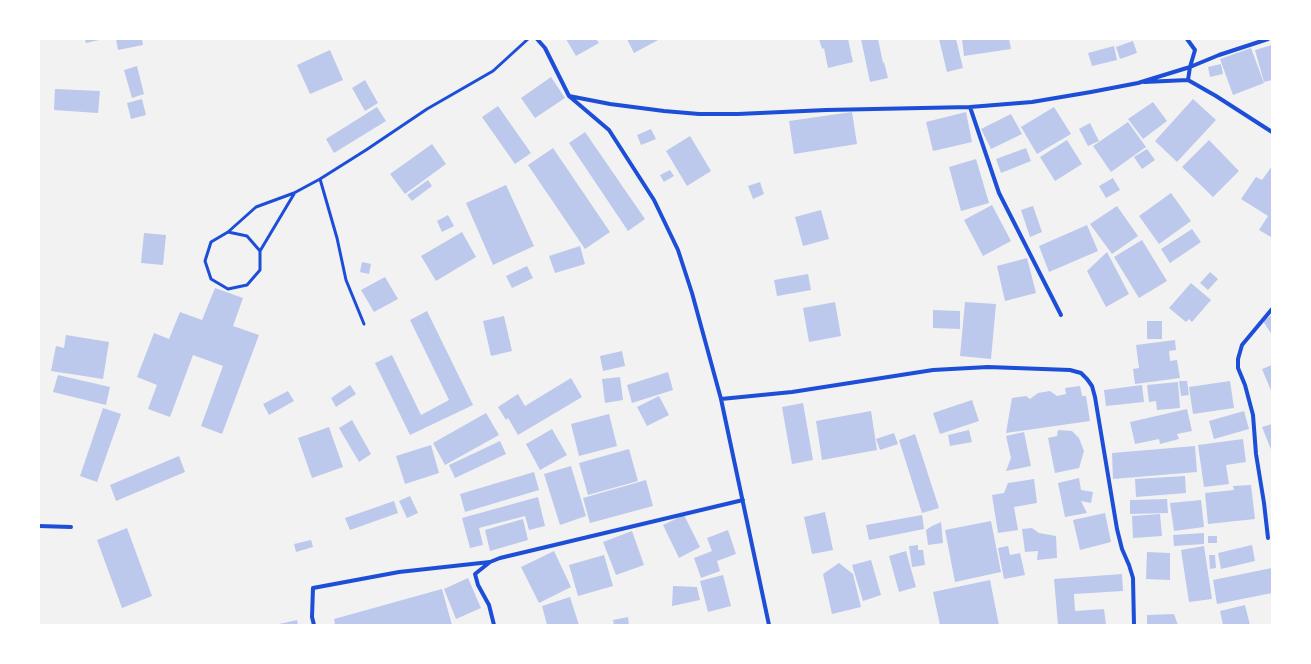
<!DOCTYPE html>
<html>
<head>
<meta charset="utf-8">
<style>
  body { margin:0 }
  #map { position:relative; width:1311px; height:664px; overflow:hidden; background:#f2f2f2; font-family:"Exo 2",sans-serif }
  canvas { display:block }
  .frame { position:absolute; inset:0; border:40px solid #fff; pointer-events:none }
</style>
</head>
<body>
<div id="map">
<canvas width="1311" height="664"></canvas>
<div class="frame"></div>
</div>
<script>
const ctx = document.querySelector('canvas').getContext('2d');
ctx.lineJoin = 'round';
function fill(path, color) { ctx.fillStyle = color; ctx.fill(path, 'evenodd'); }
const shape = rows => new Path2D(rows.map(r => 'M' + r).join(''));
function stroke(path, color, width, dash) { ctx.strokeStyle = color; ctx.lineWidth = width; ctx.lineCap = dash ? 'butt' : 'round'; ctx.setLineDash(dash || []); ctx.stroke(path); }
fill(shape([
  [85,39,99,39,99,40,86,43],
  [116,39,142,39,143,45,118,50],
  [566,39,596,39,599,43,576,56],
  [627,39,660,39,634,53],
  [819,39,848,39,853,62,828,68,824,48,822,49],
  [861,39,878,39,883,63,884,62,888,78,870,82],
  [939,39,956,39,963,68,947,72],
  [962,39,1009,39,1011,49,964,56],
  [1133,41,1137,53,1120,59,1116,47],
  [1272,45,1272,80,1264,82,1255,50],
  [1114,46,1117,60,1092,66,1088,53],
  [1251,48,1264,83,1233,95,1220,59],
  [330,50,343,80,310,94,297,65],
  [1221,64,1223,74,1210,77,1208,67],
  [137,66,144,94,132,98,124,70],
  [551,77,565,98,535,118,521,98],
  [365,80,378,103,365,111,352,88],
  [55,89,100,91,98,113,54,110],
  [142,99,146,115,131,119,127,103],
  [1193,99,1216,120,1177,162,1155,141],
  [1153,102,1167,121,1143,139,1128,119],
  [498,106,531,153,515,164,482,117],
  [377,107,386,121,334,153,326,139],
  [1054,107,1071,134,1037,154,1021,127],
  [852,112,857,144,794,154,789,121],
  [966,112,972,142,933,151,926,122],
  [1011,114,1022,134,991,149,981,129],
  [1128,122,1146,147,1111,172,1093,146],
  [1090,123,1099,141,1088,146,1079,129],
  [651,129,656,139,641,145,637,135],
  [585,132,645,219,628,231,569,143],
  [690,136,711,171,687,186,666,151],
  [1067,140,1082,164,1055,181,1040,157],
  [1209,140,1239,171,1213,197,1182,167],
  [432,144,446,164,405,194,390,174],
  [553,148,610,232,585,249,528,165],
  [1026,148,1031,161,1001,173,996,159],
  [1147,149,1155,160,1142,169,1134,157],
  [976,159,989,203,961,211,949,167],
  [1272,166,1272,235,1271,237,1259,230,1268,216,1241,199,1256,177,1262,180],
  [670,170,674,176,664,182,660,175],
  [1113,178,1120,190,1106,198,1099,186],
  [428,180,432,186,412,201,407,195],
  [760,182,764,194,753,199,748,186],
  [506,185,534,246,493,265,466,203],
  [1171,193,1191,221,1159,244,1139,216],
  [992,205,1011,241,983,256,964,220],
  [1033,206,1042,232,1030,237,1021,210],
  [1117,206,1138,236,1112,254,1090,224],
  [821,210,829,239,803,246,795,217],
  [448,215,454,226,442,232,437,221],
  [1087,225,1098,251,1049,272,1039,246],
  [1192,229,1201,242,1170,263,1161,249],
  [462,232,476,257,436,281,421,256],
  [144,233,166,235,163,265,141,263],
  [1142,240,1167,281,1139,298,1114,257],
  [580,246,585,264,555,273,549,256],
  [1107,252,1129,294,1106,307,1087,271],
  [1027,258,1036,293,1005,301,997,266],
  [362,262,371,264,369,274,360,272],
  [527,266,533,278,512,288,506,276],
  [1210,272,1218,279,1208,290,1200,283],
  [808,274,811,290,777,296,774,280],
  [385,277,398,299,374,312,361,290],
  [1191,283,1211,300,1192,322,1189,319,1186,322,1169,308],
  [215,288,243,298,233,326,259,335,222,434,201,426,223,366,193,355,170,417,148,409,157,385,137,377,154,333,169,339,180,312,202,320],
  [835,302,841,336,809,342,803,308],
  [965,302,996,304,991,359,960,356],
  [933,310,960,311,960,329,933,328],
  [427,311,473,405,410,435,375,363,392,355,421,415,449,400,410,320],
  [1272,315,1272,335,1263,321],
  [504,316,512,351,491,356,483,321],
  [1147,321,1162,321,1162,339,1147,339],
  [66,335,109,342,103,379,51,371,56,346,64,348],
  [1175,340,1176,350,1169,351,1170,361,1177,360,1180,378,1135,384,1133,369,1139,368,1136,345],
  [622,351,625,366,603,371,600,356],
  [1272,365,1272,393,1262,369],
  [668,372,673,390,632,403,627,385],
  [58,375,110,387,106,405,53,392],
  [620,377,623,400,605,403,602,379],
  [571,378,582,397,518,435,508,418,506,420,498,407,518,394,525,406],
  [1179,381,1187,381,1189,395,1181,396],
  [1230,381,1234,408,1193,414,1189,387],
  [1178,382,1180,408,1157,410,1156,401,1149,402,1147,385],
  [350,385,356,394,336,407,331,398],
  [1142,385,1144,402,1106,406,1104,390],
  [1080,386,1082,396,1086,396,1090,421,1006,433,1012,398,1026,396,1030,399,1038,393,1050,391,1057,396,1066,394,1065,388],
  [288,391,294,401,269,415,263,404],
  [659,396,669,415,647,426,637,407],
  [972,400,979,421,940,434,933,413],
  [803,403,813,460,792,464,782,407],
  [103,408,121,414,97,482,80,476],
  [1187,409,1192,431,1177,434,1179,439,1160,444,1159,439,1135,444,1130,422],
  [871,411,877,450,822,460,816,421],
  [1244,411,1249,429,1214,439,1209,421],
  [486,413,499,435,445,465,433,443],
  [609,414,617,446,579,456,571,424],
  [352,420,371,454,359,462,339,428],
  [1272,424,1272,452,1262,427],
  [329,427,343,467,312,478,298,438],
  [552,429,567,455,540,470,526,444],
  [969,430,972,442,950,446,948,435],
  [1058,430,1072,431,1079,438,1084,451,1079,468,1055,473,1048,438,1057,436],
  [1024,432,1031,466,1006,471,1011,458,1006,436],
  [894,433,898,444,880,450,876,439],
  [915,434,939,508,922,513,899,440],
  [1243,439,1246,462,1226,465,1229,484,1204,487,1198,445],
  [500,441,506,454,455,478,449,465],
  [431,445,439,473,405,484,396,456],
  [1195,446,1197,472,1113,479,1112,453],
  [629,449,638,481,588,495,579,463],
  [179,456,185,472,116,501,110,485],
  [571,466,586,516,560,525,544,474],
  [534,472,539,490,465,512,460,494],
  [1185,476,1186,493,1136,497,1135,479],
  [1079,478,1081,490,1093,492,1091,503,1081,501,1087,513,1065,517,1058,483],
  [1034,479,1037,503,1014,507,1018,530,998,533,992,495,1004,493,1008,483],
  [646,480,653,506,590,523,583,498],
  [1251,485,1255,519,1208,524,1205,493,1234,490,1233,486],
  [410,496,418,513,407,518,399,501],
  [538,497,545,526,529,530,525,516,479,528,483,545,470,548,462,518],
  [1167,499,1168,513,1130,514,1130,500],
  [1201,500,1204,527,1174,531,1170,503],
  [394,501,398,513,350,530,345,518],
  [825,512,833,550,812,554,804,517],
  [1105,513,1111,542,1080,550,1073,520],
  [1160,514,1162,536,1133,538,1132,516],
  [684,515,700,547,679,558,663,525],
  [922,515,924,529,869,540,866,525],
  [523,519,528,540,490,551,485,530],
  [991,521,1001,572,955,582,945,530],
  [941,522,943,543,928,545,926,530,932,526],
  [127,528,152,596,122,608,97,540],
  [1032,528,1039,533,1056,536,1057,558,1037,560,1038,551,1025,552,1022,529],
  [728,530,736,554,717,561,720,571,701,578,694,558,712,551,707,538],
  [632,531,644,565,616,575,603,542],
  [1204,533,1204,544,1174,546,1173,535],
  [1208,536,1217,536,1217,543,1208,543],
  [311,540,313,547,296,552,294,544],
  [918,545,918,550,923,550,925,565,912,567,909,546],
  [1252,545,1255,561,1221,569,1218,553],
  [1008,546,1010,555,1020,553,1025,575,1004,579,998,548],
  [1204,546,1212,599,1189,602,1181,550],
  [554,551,571,587,539,603,521,567],
  [906,551,916,587,899,592,889,556],
  [1147,552,1170,553,1170,580,1146,579],
  [604,555,613,586,578,596,569,565],
  [1209,555,1215,555,1216,568,1210,569],
  [871,560,881,595,863,601,852,565],
  [839,563,853,574,861,607,832,614,823,574],
  [1272,568,1272,593,1217,604,1213,580],
  [1122,574,1123,591,1074,594,1075,611,1104,609,1106,625,1058,625,1054,579],
  [723,575,731,606,708,612,700,581],
  [468,578,481,608,456,619,444,589],
  [990,580,999,625,940,625,933,592],
  [673,586,697,587,700,600,672,606],
  [442,589,452,625,335,625,334,619],
  [570,597,579,625,547,625,542,606],
  [1245,605,1250,625,1223,625,1220,611],
  [1174,614,1178,625,1147,625,1147,615],
  [628,617,629,625,614,625,613,620],
  [297,620,298,625,279,625,279,624]
]), '#bdc9ec');
stroke(shape([
  [228,232,247,236,260,251,260,270,247,285,228,289,211,279,205,261,211,242,228,232],
  [228,232,256,207,294,193,320,179],
  [260,251,294,194],
  [364,324,346,280,337,238,320,179,366,150,427,109,493,71,528,39]
]), '#1d4ed8', 3);
stroke(shape([
  [537,39,545,48,569,96,609,130,654,200,678,250,692,293,721,399,769,625],
  [1187,39,1195,50,1190,67,1188,80],
  [1144,82,1188,80,1216,96,1272,132],
  [569,96,610,104,664,111,699,114,738,114,826,110,970,107,1032,102,1091,92,1138,83,1190,67,1219,55,1268,39],
  [970,107,999,193,1061,315],
  [721,399,792,392,933,370,988,367,1070,370,1081,373,1087,379,1092,386,1095,397,1117,529,1122,549,1129,565,1133,578,1134,625],
  [39,526,71,527],
  [1268,538,1264,503,1256,454,1253,415,1245,385,1238,368,1238,359,1242,345,1272,309],
  [314,625,312,617,313,588,399,572,490,562],
  [494,625,489,605,478,585,475,574,490,562,500,558,743,500]
]), '#1d4ed8', 4);
</script>
</body>
</html>
